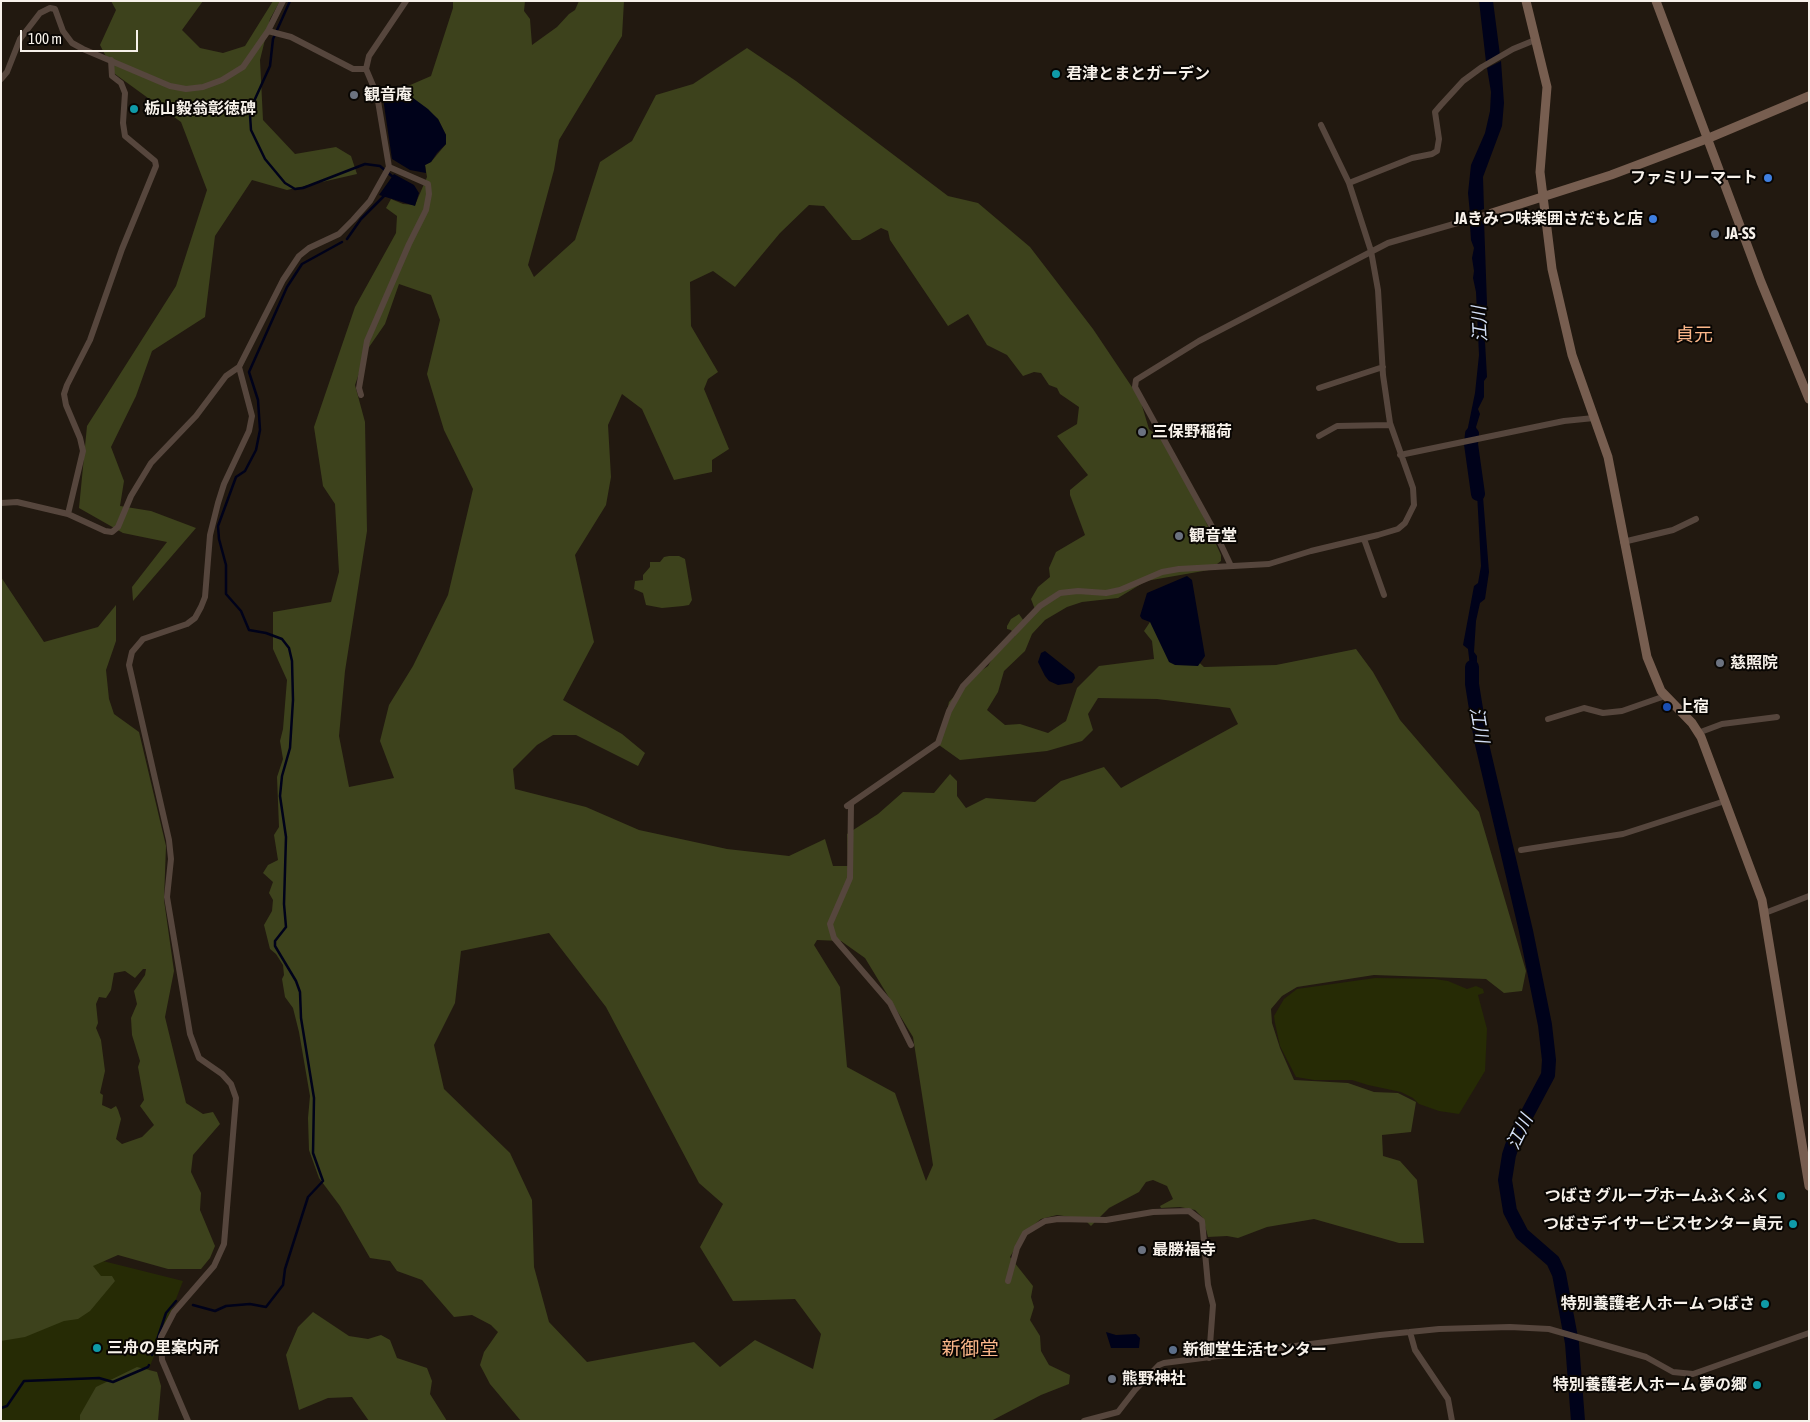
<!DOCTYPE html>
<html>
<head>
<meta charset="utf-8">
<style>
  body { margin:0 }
  #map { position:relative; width:1810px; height:1422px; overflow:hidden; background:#221910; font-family:"Asap Condensed",sans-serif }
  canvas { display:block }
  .frame { position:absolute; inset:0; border:2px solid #f7f1ea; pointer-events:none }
  .scale { position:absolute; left:20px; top:30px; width:118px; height:22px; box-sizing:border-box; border:2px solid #f7f1ea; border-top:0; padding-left:6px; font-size:15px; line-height:18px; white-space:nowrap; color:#f7f1ea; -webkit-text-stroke:4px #090603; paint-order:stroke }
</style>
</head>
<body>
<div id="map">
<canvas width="1810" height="1422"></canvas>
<div class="frame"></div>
<div class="scale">100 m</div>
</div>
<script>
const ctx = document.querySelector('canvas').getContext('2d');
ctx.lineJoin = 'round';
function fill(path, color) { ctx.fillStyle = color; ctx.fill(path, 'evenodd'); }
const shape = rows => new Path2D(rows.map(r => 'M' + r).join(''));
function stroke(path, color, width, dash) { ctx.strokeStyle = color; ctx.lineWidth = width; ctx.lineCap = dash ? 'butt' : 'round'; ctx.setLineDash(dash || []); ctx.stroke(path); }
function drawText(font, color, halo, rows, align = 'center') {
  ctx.font = font + ' "Asap Condensed","Noto Sans JP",sans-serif'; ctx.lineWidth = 4; ctx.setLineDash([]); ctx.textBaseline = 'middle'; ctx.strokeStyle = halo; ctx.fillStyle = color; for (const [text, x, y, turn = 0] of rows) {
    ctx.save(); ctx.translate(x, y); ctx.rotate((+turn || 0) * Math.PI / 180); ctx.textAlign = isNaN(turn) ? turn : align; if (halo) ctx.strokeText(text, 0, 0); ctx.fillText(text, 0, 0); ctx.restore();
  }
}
fill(shape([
  [1375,978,1435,979,1448,981,1467,989,1476,986,1483,989,1484,993,1478,995,1487,1029,1485,1071,1459,1114,1439,1111,1419,1104,1413,1098,1401,1092,1368,1085,1352,1080,1314,1080,1296,1077,1280,1046,1275,1023,1274,1016,1284,999,1297,989],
  [91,1258,183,1281,145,1379,91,1421,1,1421,1,1327]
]), '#262b05');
fill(shape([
  [111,1,203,1,182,30,200,48,223,53,245,46,273,1,280,1,270,19,260,60,263,120,295,154,336,147,351,156,357,174,287,190,252,180,215,236,205,317,152,351,136,396,111,447,124,481,120,506,151,511,196,528,133,601,132,587,167,542,123,533,79,508,87,426,176,286,207,190,181,122,115,74,100,45,116,10],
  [453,1,525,1,524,11,530,19,532,45,557,27,569,14,575,10,579,1,624,1,622,36,559,140,554,170,528,265,534,277,575,240,600,162,632,141,656,95,693,84,747,48,796,81,948,196,978,203,1030,247,1093,329,1140,399,1149,429,1163,440,1201,511,1221,555,1221,561,1209,570,1146,581,1118,598,1082,602,1067,607,1045,620,1032,634,1025,651,1004,671,998,692,987,710,1005,725,1020,724,1048,733,1066,721,1077,688,1099,666,1154,659,1152,641,1144,631,1152,619,1204,667,1276,665,1356,649,1373,672,1400,720,1479,812,1526,971,1522,991,1504,993,1486,979,1374,975,1297,987,1282,996,1271,1009,1272,1023,1280,1048,1294,1080,1348,1083,1374,1092,1398,1093,1416,1102,1411,1132,1382,1135,1383,1156,1400,1161,1417,1180,1424,1243,1399,1243,1314,1219,1267,1227,1238,1238,1227,1236,1208,1237,1203,1218,1195,1210,1180,1207,1161,1208,1160,1206,1173,1199,1167,1186,1153,1180,1146,1182,1139,1192,1109,1208,1091,1226,1084,1219,1057,1215,1041,1219,1024,1233,1010,1257,1033,1286,1031,1297,1034,1307,1030,1320,1040,1336,1041,1351,1049,1365,1070,1375,1069,1384,1041,1395,991,1421,521,1421,490,1384,480,1365,484,1352,498,1332,491,1325,472,1315,454,1317,422,1280,397,1271,390,1261,370,1258,340,1206,319,1178,309,1150,308,1118,310,1096,299,1032,293,1008,285,997,282,979,284,975,283,965,276,954,270,949,264,925,272,911,273,900,269,893,273,882,263,873,268,865,278,860,274,835,279,827,277,777,283,759,280,741,283,729,287,680,273,649,273,612,331,602,339,572,335,504,323,486,314,427,355,307,396,233,397,216,386,208,391,199,403,204,415,205,427,177,425,165,431,162,446,144,446,135,438,119,401,89,431,76,453,8],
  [809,205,824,206,852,240,860,240,881,228,888,231,890,240,948,326,968,314,987,345,1007,355,1023,376,1034,372,1041,373,1049,385,1057,388,1060,394,1079,407,1077,424,1057,436,1088,475,1070,490,1070,495,1085,535,1056,552,1049,568,1050,577,1038,587,1031,599,1036,612,1026,624,1019,614,1011,619,1007,626,1007,629,1011,630,1015,636,992,659,988,666,973,676,949,702,939,745,960,760,1047,751,1082,741,1093,730,1088,714,1098,698,1157,699,1230,708,1238,724,1121,788,1104,767,1061,781,1035,802,986,798,966,808,957,796,957,781,950,774,934,793,903,792,878,814,847,834,848,866,833,866,825,839,789,856,727,849,639,830,586,807,515,789,513,769,537,745,553,735,576,735,638,766,645,753,622,734,563,700,594,642,575,555,606,505,611,477,608,425,622,394,642,409,674,480,712,472,712,460,729,449,704,389,708,379,718,372,691,326,690,282,713,271,735,287,780,233],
  [399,284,431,295,440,320,427,374,444,430,473,489,448,595,413,666,389,705,380,741,394,778,349,787,339,736,345,671,367,531,365,422,355,385,367,350,385,324],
  [549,933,606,1007,699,1183,723,1204,700,1247,733,1301,795,1299,821,1334,813,1369,755,1340,720,1367,694,1342,587,1362,549,1322,534,1267,532,1200,510,1153,444,1089,434,1045,455,1003,461,951],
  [817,940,841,941,865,958,913,1037,933,1165,926,1181,895,1093,847,1067,840,987,814,945],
  [669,556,679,556,685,559,692,600,689,605,683,606,662,608,646,605,643,593,634,589,635,581,643,580,643,575,650,567,650,562,660,562,664,557],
  [1,577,44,642,98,627,116,605,116,641,106,670,109,699,114,714,139,732,166,846,164,900,174,971,165,1017,186,1103,203,1114,213,1112,220,1124,193,1155,191,1172,201,1193,200,1210,215,1246,210,1258,201,1269,168,1269,118,1255,93,1266,101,1276,112,1276,115,1281,90,1311,78,1319,64,1321,25,1337,1,1341],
  [143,969,146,969,145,975,134,991,137,1004,131,1018,132,1035,140,1061,138,1067,144,1100,140,1106,154,1125,142,1137,122,1144,116,1139,121,1119,118,1110,116,1106,111,1109,102,1105,103,1095,100,1093,105,1071,101,1040,96,1028,98,1023,96,1004,99,997,106,998,111,990,114,973,125,971,135,978],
  [313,1312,349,1336,368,1339,381,1335,390,1340,397,1358,427,1368,432,1381,430,1394,447,1421,369,1421,352,1397,328,1398,299,1410,286,1355,298,1327],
  [137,1367,157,1372,161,1386,158,1421,80,1421,80,1415,96,1387]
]), '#3d421c');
fill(shape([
  [1479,1,1493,1,1500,55,1486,62],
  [1501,61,1504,103,1502,126,1483,177,1484,209,1470,214,1468,193,1471,165,1485,133,1490,111,1491,92,1487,68],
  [399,94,409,95,428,109,438,119,446,135,446,144,437,153,431,162,425,165,426,173,410,170,392,159,383,98],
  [394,174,414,185,419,193,415,206,379,195],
  [1484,220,1487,304,1484,324,1487,377,1484,381,1484,397,1478,409,1480,414,1476,427,1478,434,1466,437,1475,393,1479,355,1476,292,1473,278,1474,271,1472,258,1474,248,1471,240,1470,225],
  [1476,475,1480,477,1482,484,1489,572,1485,599,1480,603,1476,621,1474,652,1477,656,1477,678,1472,684,1468,649,1463,645,1474,586,1478,583,1481,566],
  [1187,576,1192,580,1205,656,1198,666,1175,665,1169,662,1150,622,1142,619,1140,616,1147,593],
  [1045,651,1074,674,1075,678,1072,683,1058,685,1049,681,1045,676,1038,662,1041,653],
  [1106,1332,1116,1335,1136,1334,1140,1338,1139,1348,1111,1348]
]), '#00021a');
stroke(shape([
  [290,1,273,39,270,66,255,99,250,115,251,130,265,159,285,183,295,189,303,188,365,164,380,166,393,177],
  [347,239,361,219,385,195],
  [193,1305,215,1311,226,1306,250,1304,266,1307,283,1285,285,1269,308,1197,323,1181,313,1153,314,1098,301,1018,300,992,296,981,275,946,275,941,286,927,284,904,286,837,280,796,282,776,290,748,293,700,292,661,289,648,282,639,266,633,249,630,241,611,226,594,226,565,219,539,218,526,236,477,245,471,256,450,260,430,258,400,249,372,287,287,302,264,342,242],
  [152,1355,166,1313,176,1301],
  [1,1408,7,1406,24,1381,99,1378,113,1382,148,1367,149,1365]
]), '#00021a', 2.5);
stroke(shape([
  [1472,434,1471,444,1478,494],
  [1472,667,1472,684,1481,740,1526,931,1545,1025,1549,1060,1548,1075,1515,1137,1509,1155,1505,1180,1510,1211,1522,1234,1553,1261,1559,1274,1572,1343,1578,1421]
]), '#00021a', 14);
stroke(shape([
  [268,31,291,37,353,69,366,69],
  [1,79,7,72,20,39,40,13,50,8,55,9,63,31,72,43,83,49,170,86,186,89,203,87,222,80,243,67,268,31,283,1],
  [1349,183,1412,158,1432,154,1437,151,1439,139,1435,112,1441,105,1463,81,1482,67,1513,49,1535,40],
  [1319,388,1383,367],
  [361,395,359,388,367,341,409,244,426,210,429,194,428,184,389,167],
  [1319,436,1337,426,1390,425],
  [1400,455,1564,421,1594,418],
  [1,503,17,502,68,514,105,531,112,532,118,527,131,496,151,463,196,416,226,376,239,367,283,280,299,256,309,248,339,234,353,220,370,201,389,167,377,95,366,69,369,56,406,1],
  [68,514,83,451,80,438,66,405,64,394,67,385,90,340,122,249,156,166,155,161,125,136,123,123,125,93,121,83,112,76,111,60],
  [1364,539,1384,595],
  [1623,542,1673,530,1696,519],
  [1231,566,1216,534,1135,387,1136,380,1199,341,1388,243,1492,213],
  [1548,719,1584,708,1603,713,1622,711,1665,696],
  [1698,733,1722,724,1777,717],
  [851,804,850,878,830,924,834,938,890,1003,911,1045],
  [847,806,938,743,949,711,963,686,1040,606,1060,593,1078,591,1106,593,1120,590,1162,572,1179,569,1269,564,1311,551,1378,535,1398,529,1405,523,1414,505,1413,488,1390,423,1383,375,1378,290,1371,251,1349,183,1321,125],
  [1521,850,1623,834,1725,801],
  [1765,913,1809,896],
  [1008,1281,1017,1248,1025,1233,1045,1221,1058,1219,1106,1220,1153,1212,1189,1211,1202,1221,1203,1231,1208,1285,1213,1305,1209,1358],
  [1410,1332,1415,1350,1448,1399,1452,1421],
  [188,1421,162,1360,161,1337,174,1312,214,1266,224,1244,236,1098,231,1084,222,1074,199,1058,190,1034,167,897,171,859,169,840,129,665,132,652,143,639,187,624,195,618,201,607,205,597,210,535,218,503,224,484,249,431,252,416,239,367],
  [1084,1421,1118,1412,1135,1390,1159,1365,1164,1363,1380,1335,1439,1329,1510,1327,1549,1329,1646,1357,1673,1372,1693,1374,1809,1333]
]), '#56463d', 6);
stroke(shape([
  [1526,1,1547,87,1540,172,1552,269,1572,355,1608,457,1647,657,1661,691,1692,723,1701,737,1762,900,1809,1186],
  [1656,1,1761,282,1809,399],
  [1492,213,1611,175,1709,138,1809,96]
]), '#775e50', 9);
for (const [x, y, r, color] of [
  [1056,74,5,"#0f9aa8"],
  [354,95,5,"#6b7280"],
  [134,109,5,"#0f9aa8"],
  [1768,178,5,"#3f7fe0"],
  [1653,219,5,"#3f7fe0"],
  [1715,234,5,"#5c6f8a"],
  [1142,432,5,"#6b7280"],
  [1179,536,5,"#6b7280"],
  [1720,663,5,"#6b7280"],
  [1667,707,5,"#1a4fb4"],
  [1781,1196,5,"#0f9aa8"],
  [1793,1224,5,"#0f9aa8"],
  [1142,1250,5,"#6b7280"],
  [1765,1304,5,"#0f9aa8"],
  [97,1348,5,"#0f9aa8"],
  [1173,1350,5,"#5c6f8a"],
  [1112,1379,5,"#6b7280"],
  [1757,1385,5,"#0f9aa8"]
]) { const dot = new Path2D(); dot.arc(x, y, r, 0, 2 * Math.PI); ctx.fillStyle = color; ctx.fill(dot); stroke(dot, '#090603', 2); }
drawText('bold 16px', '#f7f1ea', '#090603', [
  ["君津とまとガーデン",1066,74],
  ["観音庵",364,95],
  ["栃山毅翁彰徳碑",144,109],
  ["ファミリーマート",1758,178,"right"],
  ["JAきみつ味楽囲さだもと店",1643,219,"right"],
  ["JA-SS",1725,234],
  ["三保野稲荷",1152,432],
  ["観音堂",1189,536],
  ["慈照院",1730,663],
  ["上宿",1677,707],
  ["つばさ グループホームふくふく",1771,1196,"right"],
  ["つばさデイサービスセンター貞元",1783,1224,"right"],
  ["最勝福寺",1152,1250],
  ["特別養護老人ホーム つばさ",1755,1304,"right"],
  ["三舟の里案内所",107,1348],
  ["新御堂生活センター",1183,1350],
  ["熊野神社",1122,1379],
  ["特別養護老人ホーム 夢の郷",1747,1385,"right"]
], 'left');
drawText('italic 18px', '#d3dff7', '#090603', [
  ["江川",1480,324,-93],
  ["江川",1479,725,80],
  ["江川",1520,1132,-64]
]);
drawText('19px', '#fcb78a', '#090603', [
  ["貞元",1694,335],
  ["新御堂",970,1349]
]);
</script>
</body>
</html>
